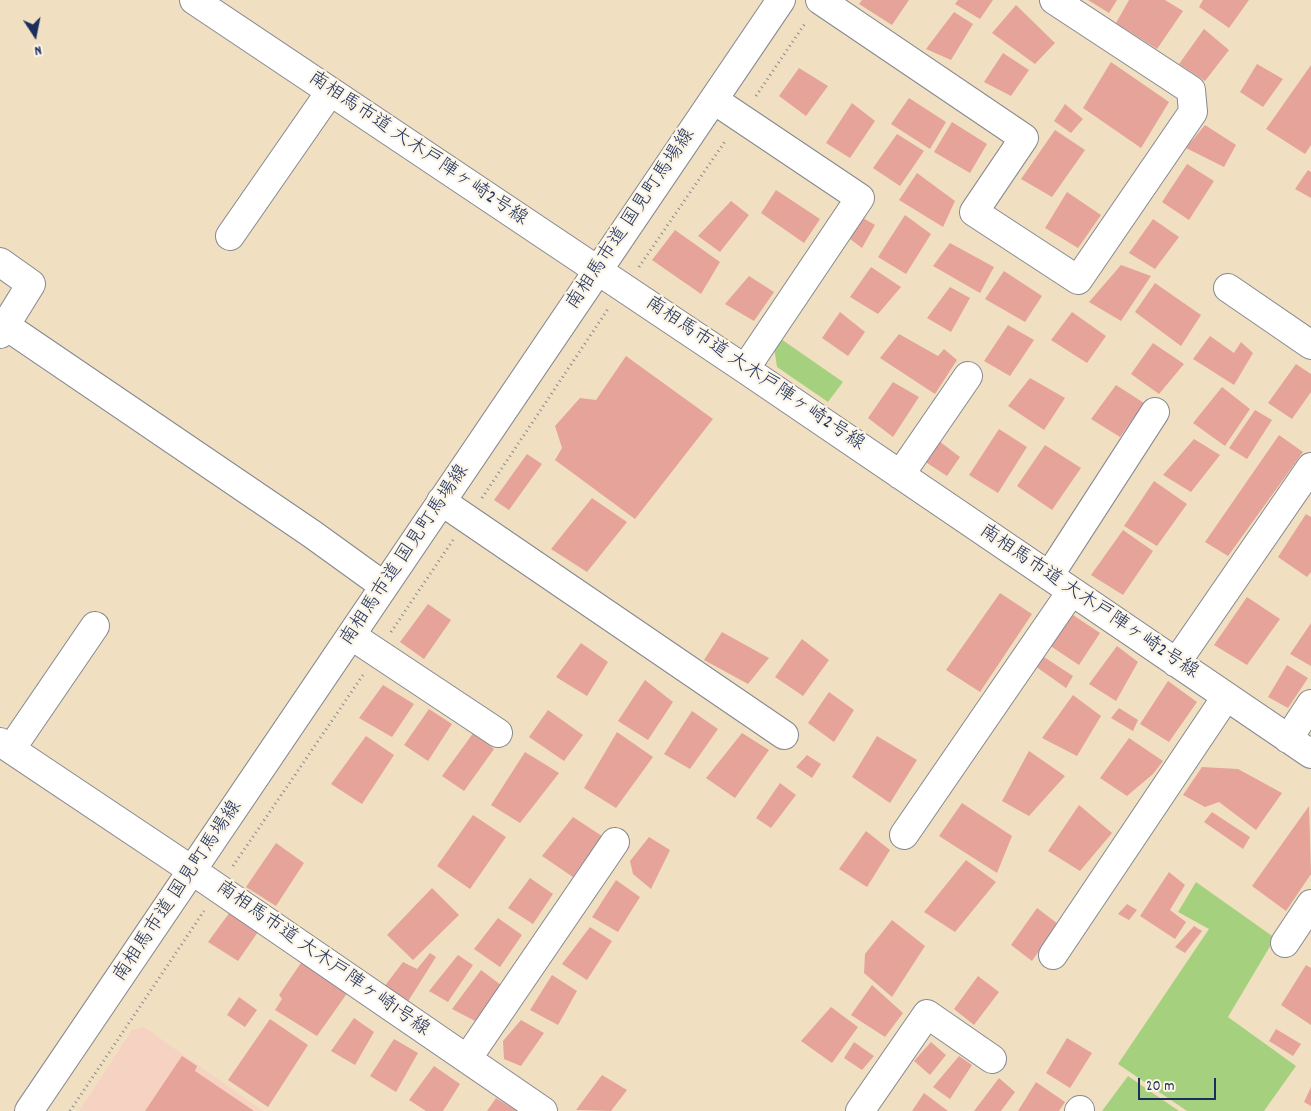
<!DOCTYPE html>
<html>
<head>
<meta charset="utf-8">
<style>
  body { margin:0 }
  #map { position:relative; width:1311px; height:1111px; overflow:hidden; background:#f0e0c1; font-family:Dekko,sans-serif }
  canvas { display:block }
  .north { position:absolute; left:10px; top:10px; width:50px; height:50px; -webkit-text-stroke:4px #fcf5e5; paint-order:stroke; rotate:169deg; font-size:14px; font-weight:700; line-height:20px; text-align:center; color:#1b2f5e }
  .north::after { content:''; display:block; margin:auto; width:18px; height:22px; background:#1b2f5e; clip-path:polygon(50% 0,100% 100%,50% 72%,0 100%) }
  .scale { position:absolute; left:1138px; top:1078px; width:78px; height:22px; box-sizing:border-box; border:2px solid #1b2f5e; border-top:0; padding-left:6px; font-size:15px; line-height:18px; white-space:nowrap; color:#1b2f5e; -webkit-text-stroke:4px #fcf5e5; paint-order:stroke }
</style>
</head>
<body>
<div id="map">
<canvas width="1311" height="1111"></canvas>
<div class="north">N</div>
<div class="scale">20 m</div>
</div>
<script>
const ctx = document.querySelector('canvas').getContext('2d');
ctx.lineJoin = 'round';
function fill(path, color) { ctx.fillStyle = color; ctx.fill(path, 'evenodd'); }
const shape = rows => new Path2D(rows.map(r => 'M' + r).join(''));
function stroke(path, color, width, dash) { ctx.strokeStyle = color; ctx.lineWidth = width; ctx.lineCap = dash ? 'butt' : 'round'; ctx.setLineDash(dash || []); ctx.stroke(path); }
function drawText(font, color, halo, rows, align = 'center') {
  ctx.font = font + ' Dekko,"Klee One",sans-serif'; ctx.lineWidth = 4.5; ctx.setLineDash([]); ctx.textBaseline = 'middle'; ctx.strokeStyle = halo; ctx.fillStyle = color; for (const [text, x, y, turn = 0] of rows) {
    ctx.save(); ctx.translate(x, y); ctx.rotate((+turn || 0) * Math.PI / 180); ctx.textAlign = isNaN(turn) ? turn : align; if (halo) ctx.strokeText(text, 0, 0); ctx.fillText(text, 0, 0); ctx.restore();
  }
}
fill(shape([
  [144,1027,263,1111,79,1111,132,1030]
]), '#f6d2c3');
fill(shape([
  [781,339,843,382,828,402,777,367,774,347],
  [1196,882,1275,938,1228,1017,1296,1066,1264,1111,1187,1111,1118,1064,1209,929,1178,912],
  [1128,1076,1179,1111,1102,1111]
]), '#a5d17e');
fill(shape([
  [862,0,909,0,892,25,859,4],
  [958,0,993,0,980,19,955,4],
  [1088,0,1117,0,1109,13],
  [1129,0,1165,0,1183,11,1157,49,1116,23],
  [1203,0,1249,0,1229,28,1199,7],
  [1016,5,1055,43,1035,64,992,33],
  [954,12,973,24,951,60,926,49],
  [1204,29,1229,50,1205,81,1179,64],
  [1003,53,1029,70,1011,96,984,82],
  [1111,62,1169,102,1141,148,1083,108],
  [1257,64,1283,79,1263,107,1240,92],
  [1311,65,1311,145,1305,154,1266,129],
  [799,68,828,86,806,116,779,96],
  [909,98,946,122,930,149,891,124],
  [852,103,875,121,850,158,826,143],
  [1065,104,1083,119,1071,133,1054,121],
  [952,122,987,144,970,173,934,152],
  [1205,125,1236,145,1224,167,1186,148],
  [1055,130,1085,150,1052,197,1021,179],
  [897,134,924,151,900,186,873,168],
  [1187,164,1214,181,1189,220,1162,202],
  [1308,170,1311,172,1311,198,1295,189],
  [917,173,955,201,943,227,899,200],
  [776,190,820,219,804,243,761,213],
  [1067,192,1101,215,1078,248,1045,228],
  [731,201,749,215,720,252,698,236],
  [905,215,931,234,906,274,878,257],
  [863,218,875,225,862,248,850,239],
  [1153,219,1179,237,1155,269,1129,253],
  [675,230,720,262,701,294,652,260],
  [950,243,994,267,980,293,933,266],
  [1121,265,1151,276,1121,321,1089,302],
  [871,267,901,287,878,314,850,297],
  [1004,271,1042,296,1025,322,985,299],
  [749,276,774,292,754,321,725,304],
  [1155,283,1201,315,1181,346,1135,312],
  [950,287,970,298,951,332,927,318],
  [840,312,865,332,848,356,822,338],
  [1072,312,1106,336,1087,363,1051,340],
  [1008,325,1034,340,1010,376,984,361],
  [899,334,938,356,944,349,957,360,935,394,880,358],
  [1210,336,1234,353,1241,342,1253,353,1234,385,1193,359],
  [1153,343,1184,364,1159,394,1131,374],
  [626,356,713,419,635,519,555,460,562,448,555,426,580,398,596,400],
  [1296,364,1311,374,1311,392,1292,419,1268,403],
  [1030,378,1065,398,1044,430,1008,406],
  [893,382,919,397,893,437,868,418],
  [1116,385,1144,403,1120,437,1091,419],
  [1222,387,1250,409,1225,446,1193,423],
  [1255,410,1272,420,1247,459,1229,448],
  [999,429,1027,447,998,493,969,475],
  [1279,435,1303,452,1228,556,1205,542],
  [1194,439,1220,455,1191,492,1163,475],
  [939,441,960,457,947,476,924,461],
  [1045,445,1081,468,1052,510,1017,486],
  [527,454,542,464,509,510,494,500],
  [1154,481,1187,504,1157,546,1124,526],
  [592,498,627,522,587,572,551,549],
  [1306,514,1311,517,1311,572,1307,577,1278,557],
  [1123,530,1153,551,1123,595,1091,575],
  [1000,593,1032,614,980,692,946,670],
  [1247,597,1280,619,1247,665,1214,645],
  [428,604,451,620,424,659,400,642],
  [1073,615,1100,633,1079,665,1049,645],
  [1311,623,1311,666,1290,654],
  [722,632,769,658,748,684,704,660],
  [802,639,829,660,803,696,775,677],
  [581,643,608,662,587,696,556,677],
  [1117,646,1138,662,1116,701,1089,684],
  [1041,655,1073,676,1066,688,1035,666],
  [1287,665,1308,678,1288,708,1268,697],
  [645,680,673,702,648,740,618,721],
  [1168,681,1197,702,1169,742,1140,724],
  [383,685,414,704,392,737,359,718],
  [829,692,854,710,834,742,808,723],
  [1073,695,1101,716,1077,756,1042,738],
  [1119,708,1138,720,1133,731,1111,718],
  [429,709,452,724,428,761,404,745],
  [548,710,583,735,564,761,529,737],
  [692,711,718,729,690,769,664,754],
  [474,732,494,749,464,791,442,776],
  [617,732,653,757,616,808,584,788],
  [742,733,769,750,735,798,706,778],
  [366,736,394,755,362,804,331,784],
  [877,736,917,760,890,803,852,777],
  [1129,738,1163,761,1153,774,1127,796,1100,778],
  [1029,751,1065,776,1029,816,1002,801],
  [525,752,559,773,520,823,491,805],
  [807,755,821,764,812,778,796,767],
  [1202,767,1238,769,1282,793,1256,830,1219,802,1205,807,1183,795],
  [780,783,796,795,771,828,756,818],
  [962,803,1012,836,997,873,939,836],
  [1079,805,1112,833,1080,871,1048,851],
  [1309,806,1311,874,1286,911,1252,886],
  [1212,812,1250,837,1243,849,1204,822],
  [473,815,506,837,470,889,437,866],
  [573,817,602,836,573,877,542,856],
  [866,831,890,850,867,887,839,869],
  [649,837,670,850,651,889,633,874,630,861],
  [276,843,304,863,276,906,246,887],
  [966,860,996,882,955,932,924,912],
  [1169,872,1185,885,1170,910,1186,922,1175,939,1140,916],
  [530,878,553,894,533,924,508,908],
  [616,880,640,897,618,932,592,917],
  [432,888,459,915,413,960,387,935],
  [1127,904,1137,910,1129,920,1118,914],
  [1037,908,1058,924,1032,961,1011,945],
  [230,912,258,932,238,961,208,942],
  [498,918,522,935,500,967,474,949],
  [892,920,925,946,892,997,864,973,865,954],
  [1194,926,1202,931,1185,953,1175,947],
  [590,927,612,941,587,980,562,964],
  [430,953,436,957,407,1003,384,987,403,962,417,969],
  [458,955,473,965,448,1002,429,991],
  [303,960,348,992,317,1036,275,1010,282,999,279,995],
  [1306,965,1311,968,1311,1025,1281,1005],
  [481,970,501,985,477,1022,452,1009],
  [552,975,577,991,558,1025,530,1010],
  [978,976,999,992,974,1025,954,1009],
  [872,985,903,1013,885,1037,851,1015],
  [239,997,257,1010,245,1027,227,1015],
  [831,1007,858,1027,832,1063,801,1041],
  [354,1018,374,1032,355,1065,331,1051],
  [270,1019,308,1045,268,1107,228,1080],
  [521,1020,544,1033,521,1066,504,1059,503,1041],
  [1276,1029,1301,1044,1293,1056,1269,1041],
  [1067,1038,1092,1053,1070,1088,1046,1073],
  [394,1039,418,1053,396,1092,370,1076],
  [854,1042,874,1056,862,1070,844,1058],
  [931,1042,946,1055,930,1075,914,1061],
  [182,1056,197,1066,195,1071,254,1111,145,1111],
  [959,1056,972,1065,950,1099,933,1087],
  [434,1066,460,1084,443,1111,426,1111,409,1100],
  [602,1075,627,1090,611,1111,576,1110],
  [999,1078,1015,1092,1001,1111,974,1111],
  [1036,1082,1065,1102,1059,1111,1018,1111],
  [1311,1087,1311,1106,1304,1102],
  [924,1093,948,1111,912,1111],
  [496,1098,517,1111,487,1111]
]), '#e6a399');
const minor = shape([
  [194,0,745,369,1311,754],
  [820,0,1024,138,974,212,1078,280,1193,112,1191,90,1054,0],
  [714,100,860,198,745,369],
  [230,236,330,92],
  [0,262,31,284,0,334],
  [1228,288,1311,345],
  [6,326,312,534,384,586],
  [900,475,968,376],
  [441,501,784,735],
  [1049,576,1155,412],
  [352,636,498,733],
  [1176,663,1311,467],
  [1288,739,1311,704],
  [0,742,193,871,543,1111],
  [11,749,95,626],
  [904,835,1071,592],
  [1285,943,1311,904],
  [1053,955,1226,697],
  [467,1059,615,842],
  [29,1111,781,0],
  [860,1111,927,1014,992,1059],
  [1079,1111,1080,1110]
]);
stroke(minor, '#868890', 30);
stroke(shape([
  [756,96,806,22],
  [639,267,726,140],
  [482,498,608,309],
  [391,632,453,540],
  [233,866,363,675],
  [70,1111,204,911]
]), '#868890', 3, [1, 4]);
stroke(minor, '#fff', 28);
drawText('19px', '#1b2f5e', '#fcf5e5', [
  ["南相馬市道 大木戸陣ヶ崎2号線",417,150,34],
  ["南相馬市道 国見町馬場線",632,220,-56],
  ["南相馬市道 大木戸陣ヶ崎2号線",754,375,34],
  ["南相馬市道 国見町馬場線",406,556,-56],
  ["南相馬市道 大木戸陣ヶ崎2号線",1088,603,34],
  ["南相馬市道 国見町馬場線",179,892,-56],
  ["南相馬市道 大木戸陣ヶ崎1号線",322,960,35]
]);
</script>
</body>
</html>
